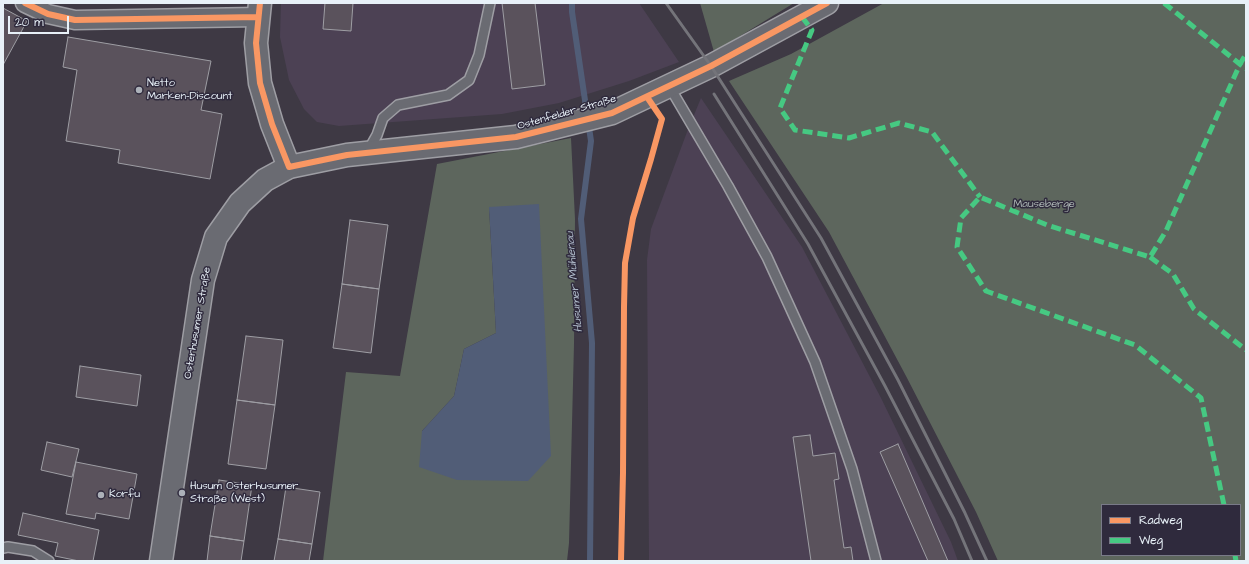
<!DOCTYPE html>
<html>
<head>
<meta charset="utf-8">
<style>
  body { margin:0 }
  #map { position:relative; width:1249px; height:564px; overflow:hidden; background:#3e3944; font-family:"Architects Daughter",sans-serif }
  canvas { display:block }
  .frame { position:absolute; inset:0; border:4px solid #e8f1f8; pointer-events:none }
  .legend { position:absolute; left:1101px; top:504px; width:140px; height:52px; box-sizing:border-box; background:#2f2a3d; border:1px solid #797a88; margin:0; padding:5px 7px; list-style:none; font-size:12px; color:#e8f1f8 }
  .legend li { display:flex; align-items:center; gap:8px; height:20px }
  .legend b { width:20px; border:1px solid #797a88 }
  .scale { position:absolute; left:8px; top:16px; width:61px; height:18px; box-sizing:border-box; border:2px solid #e8f1f8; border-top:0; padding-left:5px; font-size:12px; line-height:14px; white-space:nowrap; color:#e8f1f8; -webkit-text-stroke:3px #2f2a3d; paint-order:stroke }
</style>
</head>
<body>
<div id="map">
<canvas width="1249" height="564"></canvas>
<div class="frame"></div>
<ul class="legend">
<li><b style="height:5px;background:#f99763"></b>Radweg</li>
<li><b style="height:5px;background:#46c982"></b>Weg</li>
</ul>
<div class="scale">20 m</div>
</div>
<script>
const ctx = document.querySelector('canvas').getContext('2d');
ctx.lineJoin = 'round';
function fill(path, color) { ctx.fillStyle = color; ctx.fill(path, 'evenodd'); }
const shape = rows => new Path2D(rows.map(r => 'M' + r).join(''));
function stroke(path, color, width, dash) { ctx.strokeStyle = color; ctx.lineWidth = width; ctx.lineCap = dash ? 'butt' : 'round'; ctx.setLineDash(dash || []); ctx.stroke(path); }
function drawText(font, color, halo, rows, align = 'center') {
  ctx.font = font + ' "Architects Daughter",sans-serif'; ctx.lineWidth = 3; ctx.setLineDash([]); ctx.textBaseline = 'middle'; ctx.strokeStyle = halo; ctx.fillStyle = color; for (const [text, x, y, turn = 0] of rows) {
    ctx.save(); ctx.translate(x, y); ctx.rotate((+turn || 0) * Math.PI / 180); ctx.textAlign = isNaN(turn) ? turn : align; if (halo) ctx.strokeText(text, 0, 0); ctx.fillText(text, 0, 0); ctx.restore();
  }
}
fill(shape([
  [281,3,639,3,679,62,629,81,559,103,502,114,339,126,317,122,304,109,289,80,280,37],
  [701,98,802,247,881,398,951,542,958,561,649,561,647,260,651,229,687,132]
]), '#4c4154');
fill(shape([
  [700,3,794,3,714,52],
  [884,3,1246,3,1246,561,998,561,976,512,906,376,829,232,729,81,791,54],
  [1102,505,1240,505,1240,555,1102,555],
  [571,138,575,219,574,344,569,543,567,561,323,561,346,372,400,376,437,164],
  [489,207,528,481,422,431,454,396,464,349,496,333]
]), '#5d665d');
fill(shape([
  [539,204,551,456,528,481,457,480,419,467,422,431,454,396,464,349,496,333,489,207]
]), '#515d77');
stroke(shape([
  [572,3,572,12,591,141,581,219,592,343,590,561]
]), '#515d77', 6);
const building = shape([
  [325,3,353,3,351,31,323,29,325,3],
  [502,3,535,3,545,85,512,89,502,3],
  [3,8,27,21,3,65,3,8],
  [68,37,211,61,201,110,222,114,210,179,118,163,120,150,66,141,77,70,63,67,68,37],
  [350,220,388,225,379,289,342,284,350,220],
  [342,284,379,289,371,353,333,348,342,284],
  [246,336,283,340,275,405,237,400,246,336],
  [80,366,141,375,137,406,76,397,80,366],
  [237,400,275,405,266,469,228,464,237,400],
  [810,435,813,456,835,453,839,479,834,480,844,548,851,547,853,561,811,561,793,437,810,435],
  [47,442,79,449,72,477,41,470,47,442],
  [898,444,948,561,928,561,880,452,898,444],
  [76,462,137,474,129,519,96,513,95,519,66,514,76,462],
  [219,480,252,485,244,541,210,536,219,480],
  [286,487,320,492,312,544,278,539,286,487],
  [23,513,99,530,93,561,79,561,55,556,58,543,18,535,23,513],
  [210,536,244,541,241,561,207,561,210,536],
  [278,539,312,544,309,561,274,561,278,539]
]);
fill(building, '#5a525c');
stroke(building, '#9e9ea4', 1);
const service = shape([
  [669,86,728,186,767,257,815,362,852,469,876,561],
  [368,151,377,135,383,118,398,105,448,95,469,80,479,55,490,3],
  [3,548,8,547,33,551,49,561]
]);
const minor = shape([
  [25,3,48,14,75,20,258,17]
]);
const tertiary = shape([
  [260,3,256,43,260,83,272,124,289,167]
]);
const secondary = shape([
  [161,561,203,280,216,237,240,203,265,180,289,167,347,155,516,137,612,113,711,66,827,3]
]);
stroke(service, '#9e9ea4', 12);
stroke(minor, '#9e9ea4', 21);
stroke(tertiary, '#9e9ea4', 25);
stroke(secondary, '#9e9ea4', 25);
stroke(service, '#6a6b72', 9);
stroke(minor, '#6a6b72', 18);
stroke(tertiary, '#6a6b72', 22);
stroke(secondary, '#6a6b72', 22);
stroke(shape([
  [666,3,711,66,821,238,898,380,965,513,987,561],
  [714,94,808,244,885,386,954,519,972,561]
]), '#74747a', 3);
stroke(shape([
  [1164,3,1246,69],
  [802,17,812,30,780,108,795,130,849,138,899,123,932,132,980,197],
  [1150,257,1173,274,1194,309,1246,350],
  [1224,505,1201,398,1135,345,986,291,957,247,961,218,980,197,1047,225,1150,257,1166,231,1240,64,1246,54],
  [1235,555,1236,561]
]), '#46c982', 5, [10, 5]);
stroke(shape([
  [25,3,48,14,75,20,258,17],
  [260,3,256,43,260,83,272,124,289,167,347,155,516,137,612,113,711,66,827,3],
  [621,561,623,473,624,307,625,263,633,218,651,159,662,119,647,97]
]), '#f99763', 6);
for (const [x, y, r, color] of [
  [139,90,4,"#acb1b9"],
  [182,493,4,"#acb1b9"],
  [101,495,4,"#acb1b9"]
]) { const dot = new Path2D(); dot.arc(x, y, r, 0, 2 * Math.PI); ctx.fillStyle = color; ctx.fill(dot); stroke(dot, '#2f2a3d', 1.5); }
drawText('11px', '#e8f1f8', '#2f2a3d', [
  ["Netto",147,84],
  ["Marken-Discount",147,97],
  ["Husum Osterhusumer",190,487],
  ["Straße (West)",190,500],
  ["Korfu",109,495]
], 'left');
drawText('11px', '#e8f1f8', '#2f2a3d', [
  ["Ostenfelder Straße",567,113,-16],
  ["Osterhusumer Straße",198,323,-80]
]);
drawText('11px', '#acb6b4', '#2f2a3d', [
  ["Mauseberge",1044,205]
]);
drawText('italic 12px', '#acb7c6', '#2f2a3d', [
  ["Husumer Mühlenau",575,282,-95]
]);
</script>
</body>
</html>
